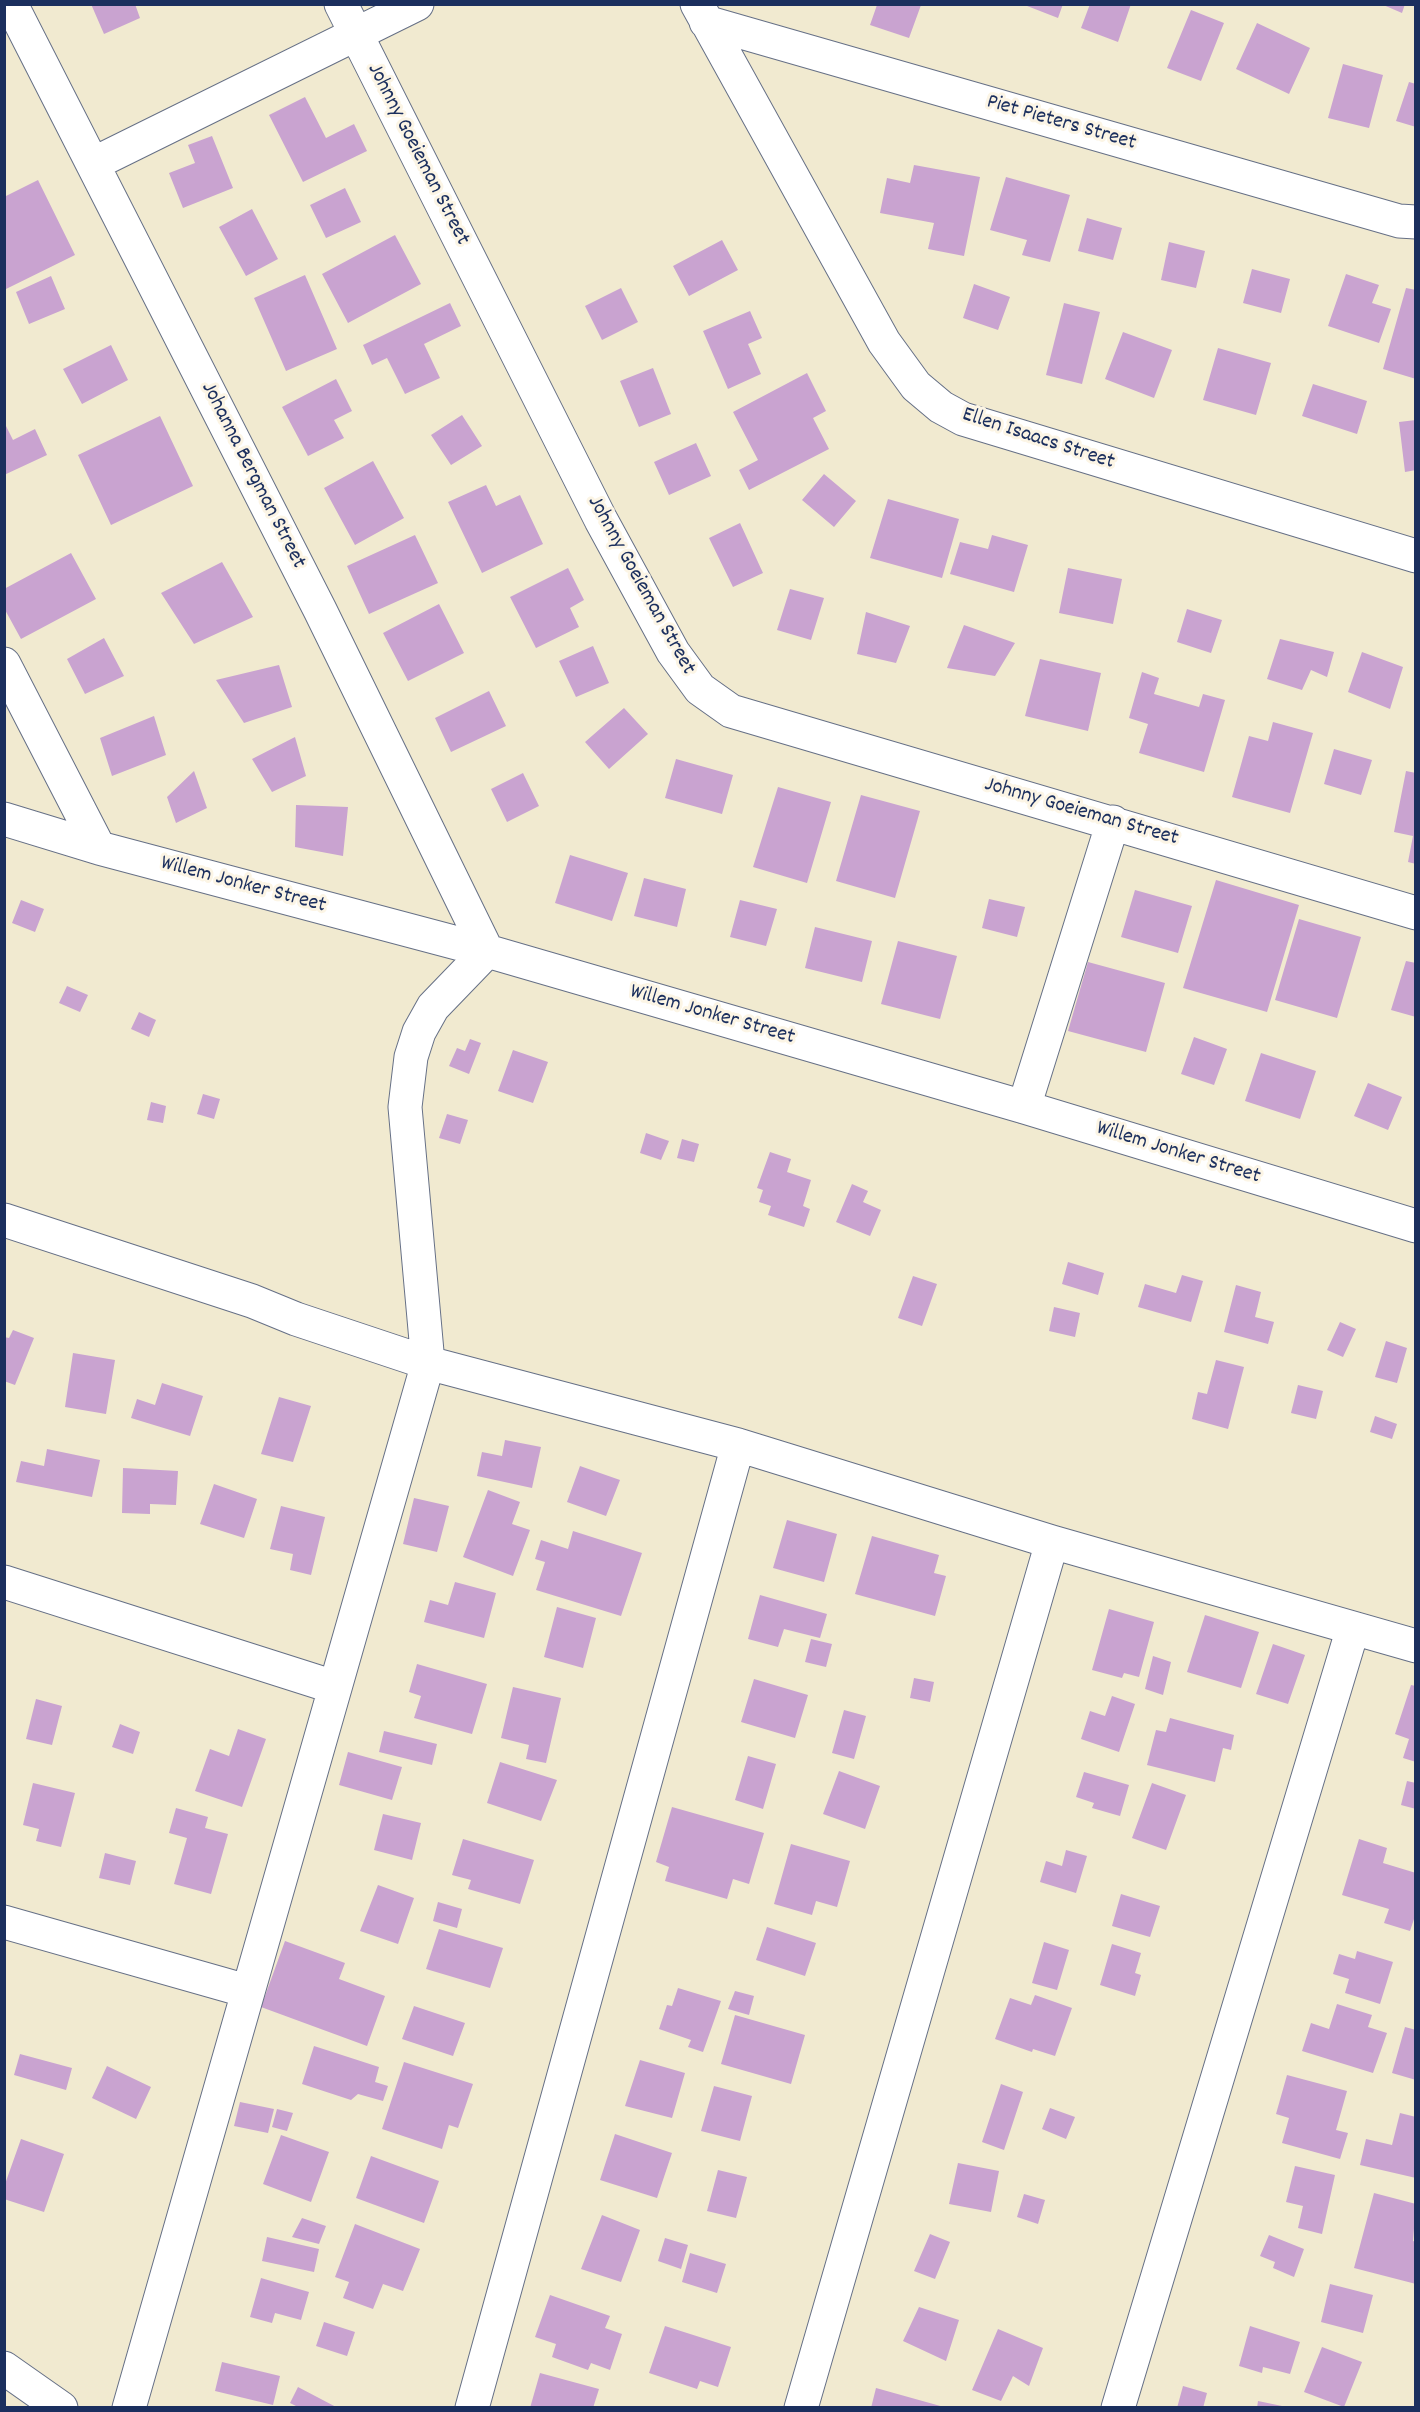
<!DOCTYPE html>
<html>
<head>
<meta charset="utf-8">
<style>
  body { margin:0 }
  #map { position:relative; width:1420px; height:2412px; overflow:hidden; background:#f1ead0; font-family:Dekko,sans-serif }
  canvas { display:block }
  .frame { position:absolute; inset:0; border:6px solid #1b2f5e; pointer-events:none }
</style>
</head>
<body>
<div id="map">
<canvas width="1420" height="2412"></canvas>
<div class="frame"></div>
</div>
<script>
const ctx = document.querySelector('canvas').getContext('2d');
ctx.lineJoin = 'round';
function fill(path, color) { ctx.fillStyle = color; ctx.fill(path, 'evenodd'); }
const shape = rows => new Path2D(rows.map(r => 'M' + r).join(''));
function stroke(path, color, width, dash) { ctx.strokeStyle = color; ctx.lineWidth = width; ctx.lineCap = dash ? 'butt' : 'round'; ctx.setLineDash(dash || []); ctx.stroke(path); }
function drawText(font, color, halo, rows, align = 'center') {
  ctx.font = font + ' Dekko,sans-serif'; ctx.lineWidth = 6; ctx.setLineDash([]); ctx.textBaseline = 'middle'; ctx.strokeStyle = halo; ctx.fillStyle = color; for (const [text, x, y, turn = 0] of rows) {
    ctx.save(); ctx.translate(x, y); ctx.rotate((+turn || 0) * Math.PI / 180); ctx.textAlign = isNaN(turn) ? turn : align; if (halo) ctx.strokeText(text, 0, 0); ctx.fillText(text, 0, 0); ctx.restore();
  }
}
fill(shape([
  [91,4,135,4,140,18,104,34],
  [1022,4,1063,4,1058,18],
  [1090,4,1131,4,1118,42,1081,28],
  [1381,4,1405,4,1402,13],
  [877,5,921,5,909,38,870,25],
  [1191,10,1224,23,1201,81,1167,68],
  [1257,23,1310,48,1289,94,1236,69],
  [1343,64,1383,75,1369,128,1328,118],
  [1409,82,1416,84,1416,127,1396,121],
  [305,97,326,138,354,124,367,151,303,182,269,115],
  [212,136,233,188,183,208,169,173,195,163,188,145],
  [914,165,980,177,964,256,928,249,934,223,880,213,887,178,910,183],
  [1006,177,1070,195,1050,262,1022,255,1027,240,990,230],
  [38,180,75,255,4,290,4,197],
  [345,188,361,222,326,238,310,205],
  [252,209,278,259,246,276,219,227],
  [1087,218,1122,228,1113,260,1078,251],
  [395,235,421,284,348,323,322,274],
  [722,240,738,270,689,296,673,266],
  [1169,242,1205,251,1196,288,1161,280],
  [1252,269,1290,279,1281,313,1243,303],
  [1346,274,1379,285,1372,303,1391,309,1379,343,1328,326],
  [305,275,337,349,286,371,254,298],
  [51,276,65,309,29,324,16,292],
  [974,284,1010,297,998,330,963,318],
  [621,288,638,322,602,340,585,306],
  [1406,288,1416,290,1416,379,1383,369],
  [450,303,461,326,424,344,440,378,405,394,387,358,372,365,363,345],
  [1064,303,1100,312,1082,384,1046,375],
  [750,311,762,338,748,344,761,374,728,389,703,331],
  [1123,332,1172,350,1154,398,1105,379],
  [111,345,128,380,82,404,63,369],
  [1218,348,1271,363,1256,415,1203,400],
  [653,368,671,414,639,427,620,381],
  [807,373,826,411,813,418,829,449,749,490,739,470,758,460,733,412],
  [336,379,352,411,334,420,344,438,308,456,282,407],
  [1313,384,1367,401,1357,434,1302,416],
  [462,415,482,446,451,465,431,435],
  [160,416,193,486,111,525,78,455],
  [1416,420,1416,470,1405,472,1399,422],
  [4,422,13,440,35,429,47,455,4,475],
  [696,443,711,476,669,495,654,462],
  [373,461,404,518,355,545,324,488],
  [824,474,856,501,834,527,802,500],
  [486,485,496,506,520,495,543,544,482,573,448,502],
  [888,499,959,519,942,578,870,558],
  [740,523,763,573,733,587,709,538],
  [415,535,438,583,369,614,347,566],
  [992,535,1028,545,1014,592,950,574,960,542,988,549],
  [71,553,96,599,21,639,4,608,4,589],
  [222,562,253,617,194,644,161,593],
  [568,568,584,600,570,608,579,627,536,648,510,597],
  [1068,568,1122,579,1113,624,1059,613],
  [790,589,824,598,811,640,777,630],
  [439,604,464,653,408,681,383,633],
  [1187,609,1222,620,1211,653,1177,642],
  [866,612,910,626,896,663,857,654],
  [964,625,1015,643,995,676,947,668],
  [104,638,124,676,85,694,67,659],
  [1280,639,1334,652,1327,677,1311,670,1302,690,1267,679],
  [593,646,609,683,576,697,559,661],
  [1362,652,1403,667,1390,709,1348,692],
  [1040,659,1101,673,1088,731,1025,716],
  [279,665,292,707,244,723,216,680],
  [1142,672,1159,678,1154,694,1199,707,1203,694,1225,700,1204,772,1139,753,1148,724,1129,718],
  [489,691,506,726,451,752,435,718],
  [624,708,648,734,609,769,585,742],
  [154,716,166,755,112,776,100,738],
  [1273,722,1313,733,1290,813,1232,797,1249,736,1268,741],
  [295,737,306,776,272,792,252,759],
  [1334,749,1372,760,1361,795,1324,784],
  [676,759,733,775,722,814,665,798],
  [194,771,207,808,176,823,167,797],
  [1406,771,1416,773,1416,864,1408,862,1413,836,1394,832],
  [523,773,539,806,507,822,491,789],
  [778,787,831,802,807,883,753,867],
  [861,795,920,811,895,898,836,881],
  [296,805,348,807,343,856,295,847],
  [570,855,628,873,612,921,555,903],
  [644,878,686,889,677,927,634,916],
  [1216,880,1299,905,1267,1012,1183,988],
  [1135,890,1192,906,1178,953,1121,937],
  [989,899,1025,907,1017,937,982,928],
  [21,900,44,909,35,932,12,923],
  [740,900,777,909,766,946,730,937],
  [1299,919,1361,937,1337,1018,1275,1000],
  [815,927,872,941,862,982,805,968],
  [898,941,957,956,940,1019,881,1004],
  [1406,961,1416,963,1416,1017,1391,1010],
  [1088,962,1165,983,1146,1052,1068,1031],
  [67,986,88,995,80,1012,59,1003],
  [139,1012,156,1020,149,1037,131,1029],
  [1194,1037,1227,1049,1214,1085,1181,1074],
  [470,1039,481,1043,469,1074,449,1066,457,1048,465,1051],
  [513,1050,548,1062,533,1103,498,1091],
  [1261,1053,1316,1071,1300,1119,1245,1101],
  [1368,1083,1402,1097,1388,1130,1354,1116],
  [203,1094,220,1099,214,1119,197,1114],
  [151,1102,166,1106,163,1123,147,1120],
  [447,1114,468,1120,460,1144,439,1138],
  [646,1133,669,1141,661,1160,640,1153],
  [682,1139,699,1144,694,1162,677,1158],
  [770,1152,791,1159,787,1172,811,1180,803,1206,810,1209,804,1227,768,1215,771,1206,759,1202,763,1190,757,1188],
  [852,1184,868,1191,863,1202,881,1210,870,1236,836,1222],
  [1068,1262,1104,1273,1098,1295,1062,1284],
  [1182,1275,1203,1281,1191,1322,1138,1307,1145,1284,1176,1293],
  [913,1276,937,1284,922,1326,898,1318],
  [1236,1285,1261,1292,1255,1317,1274,1322,1268,1344,1224,1332],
  [1054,1307,1080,1313,1075,1337,1049,1331],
  [1340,1322,1356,1329,1343,1357,1327,1350],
  [13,1330,34,1338,15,1385,4,1381,4,1337,9,1338],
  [1386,1341,1407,1348,1397,1383,1375,1377],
  [73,1353,115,1360,106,1414,65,1407],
  [1216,1360,1244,1367,1228,1429,1192,1419,1198,1392,1207,1394],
  [162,1383,203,1396,190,1436,131,1418,137,1399,155,1405],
  [1298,1385,1323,1391,1316,1419,1291,1413],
  [279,1397,311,1406,293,1462,261,1454],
  [1375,1416,1397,1424,1392,1439,1370,1432],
  [505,1440,541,1447,532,1488,477,1476,482,1452,502,1456],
  [47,1449,100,1460,92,1497,16,1482,21,1461,44,1466],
  [580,1466,620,1480,606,1516,567,1502],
  [123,1468,178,1471,176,1505,150,1504,150,1514,122,1513],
  [214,1484,257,1499,244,1538,200,1524],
  [488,1490,520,1502,512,1524,530,1530,513,1576,463,1557],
  [414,1498,449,1506,437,1552,403,1544],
  [281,1506,325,1517,311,1575,290,1570,293,1554,270,1549],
  [787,1520,837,1534,824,1582,773,1568],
  [573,1531,642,1553,621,1616,536,1590,545,1562,535,1559,541,1540,568,1549],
  [872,1536,939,1555,934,1573,946,1576,935,1616,855,1594],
  [455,1582,496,1593,484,1638,424,1622,430,1600,448,1605],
  [760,1595,827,1614,820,1638,784,1629,778,1647,748,1639],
  [557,1607,596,1618,583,1668,544,1657],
  [1109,1609,1154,1622,1139,1677,1124,1673,1122,1678,1092,1670],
  [1205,1615,1259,1632,1241,1688,1187,1672],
  [811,1639,832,1644,826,1667,805,1662],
  [1273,1644,1305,1655,1288,1704,1256,1694],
  [1153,1656,1171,1662,1163,1695,1145,1689],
  [417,1664,487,1684,472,1734,414,1718,421,1696,409,1692],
  [914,1678,934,1682,930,1702,910,1698],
  [754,1679,808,1695,795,1738,741,1722],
  [1411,1685,1416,1686,1416,1762,1403,1758,1409,1739,1395,1734],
  [513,1687,561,1698,546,1763,526,1759,529,1745,501,1738],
  [1112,1696,1135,1704,1119,1752,1081,1739,1090,1711,1105,1716],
  [36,1699,62,1706,52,1745,26,1739],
  [844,1710,866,1716,854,1759,832,1753],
  [1170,1718,1234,1735,1231,1750,1223,1748,1215,1782,1147,1765,1156,1730,1166,1732],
  [120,1724,140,1732,133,1754,112,1747],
  [238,1729,266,1739,242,1807,195,1791,210,1749,229,1756],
  [384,1731,437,1744,432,1765,379,1752],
  [348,1752,402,1767,392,1800,339,1785],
  [748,1756,776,1764,763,1809,735,1800],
  [500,1762,557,1780,541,1821,487,1803],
  [839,1771,880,1786,865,1829,823,1814],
  [1084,1772,1129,1785,1120,1816,1092,1808,1094,1803,1076,1797],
  [1407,1781,1416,1783,1416,1809,1401,1805],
  [33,1783,75,1793,61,1847,36,1841,39,1829,23,1825],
  [1152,1783,1186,1795,1166,1850,1132,1838],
  [672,1807,764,1833,749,1884,733,1879,727,1899,665,1881,669,1867,656,1862],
  [176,1808,208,1817,205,1828,228,1834,211,1894,174,1884,187,1838,169,1833],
  [383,1814,421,1823,412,1860,374,1850],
  [463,1839,534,1860,520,1904,468,1889,471,1880,452,1875],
  [1359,1839,1387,1848,1383,1863,1416,1873,1416,1913,1410,1931,1384,1923,1389,1909,1342,1895],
  [791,1844,850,1861,837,1907,816,1901,812,1915,774,1904],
  [1066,1850,1087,1856,1076,1893,1040,1882,1046,1861,1062,1866],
  [105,1853,136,1861,130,1885,99,1878],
  [378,1885,414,1898,398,1944,360,1931],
  [1121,1894,1160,1906,1150,1937,1112,1926],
  [438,1902,462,1909,457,1928,433,1921],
  [767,1927,816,1943,805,1976,756,1960],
  [439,1929,503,1948,490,1988,426,1969],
  [285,1941,345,1963,339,1979,385,1996,367,2046,261,2007],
  [1044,1942,1069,1950,1057,1990,1032,1983],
  [1112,1944,1141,1953,1135,1973,1141,1975,1135,1996,1100,1985],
  [1357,1951,1393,1962,1380,2004,1345,1993,1349,1979,1333,1974,1339,1954,1355,1959],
  [678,1988,721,2001,703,2052,688,2047,691,2040,659,2029,667,2005,672,2006],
  [735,1991,754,1996,749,2015,728,2009],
  [1035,1995,1072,2008,1055,2056,1033,2049,1032,2052,995,2039,1010,1998,1031,2005],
  [1337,2004,1372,2015,1368,2027,1387,2033,1373,2073,1302,2051,1311,2023,1329,2029],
  [414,2006,465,2023,453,2056,402,2039],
  [735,2015,805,2035,791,2084,721,2064],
  [1405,2027,1416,2030,1416,2080,1392,2073],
  [314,2046,379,2067,375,2082,388,2086,383,2101,358,2094,351,2100,302,2084],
  [20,2054,72,2068,66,2090,14,2075],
  [640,2060,685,2073,672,2118,625,2106],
  [404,2062,473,2084,458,2128,449,2125,442,2149,382,2129],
  [107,2066,151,2087,136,2119,92,2098],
  [1287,2075,1347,2091,1336,2130,1348,2133,1340,2159,1282,2143,1289,2118,1276,2114],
  [1001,2084,1023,2092,1004,2150,982,2142],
  [714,2086,752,2096,740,2141,701,2131],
  [240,2102,274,2109,268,2133,234,2126],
  [1050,2108,1075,2117,1066,2139,1042,2129],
  [277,2109,293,2113,287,2131,272,2127],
  [1400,2113,1416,2117,1416,2178,1360,2165,1366,2139,1392,2145],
  [615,2134,672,2153,657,2198,600,2180],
  [281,2135,329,2152,311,2202,263,2184],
  [21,2139,64,2154,44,2212,4,2199,4,2187],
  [371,2156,439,2181,424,2223,356,2198],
  [958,2163,999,2171,991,2212,949,2204],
  [1295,2166,1335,2175,1322,2234,1298,2228,1303,2206,1286,2202],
  [718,2170,747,2177,736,2218,707,2211],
  [1374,2193,1416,2204,1413,2241,1416,2242,1416,2284,1354,2268],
  [1024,2194,1045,2200,1038,2224,1017,2217],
  [602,2215,640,2230,621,2282,581,2269],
  [302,2218,326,2226,319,2244,292,2237],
  [355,2224,420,2249,403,2291,383,2284,373,2309,343,2298,349,2282,335,2277],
  [930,2234,950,2242,935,2279,914,2271],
  [1269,2235,1304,2249,1294,2277,1273,2268,1275,2262,1260,2256],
  [267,2237,319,2249,314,2272,262,2261],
  [665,2238,688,2245,681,2269,658,2261],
  [690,2253,726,2264,717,2293,682,2282],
  [261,2278,309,2292,301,2320,275,2313,272,2323,250,2317],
  [1330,2284,1373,2295,1363,2333,1321,2322],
  [550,2295,610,2316,605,2328,622,2334,610,2370,591,2363,588,2370,552,2357,556,2344,535,2337],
  [919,2307,959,2320,946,2361,903,2341],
  [324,2322,355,2332,347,2356,316,2346],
  [665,2326,731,2347,718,2387,700,2381,697,2389,649,2373],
  [1250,2326,1300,2342,1290,2374,1263,2367,1262,2373,1239,2366],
  [998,2329,1043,2348,1029,2386,1013,2376,1001,2401,972,2390],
  [1322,2347,1362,2362,1344,2407,1304,2392],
  [222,2362,280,2376,273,2405,215,2391],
  [540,2373,599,2389,593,2408,530,2408],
  [1183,2386,1207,2393,1203,2408,1177,2408],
  [298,2387,338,2408,300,2408,290,2403],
  [876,2388,944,2407,944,2408,871,2408],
  [1258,2401,1282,2406,1282,2408,1257,2408]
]), '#c9a3d0');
const minor = shape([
  [11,4,320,610,487,951,433,1007,419,1032,411,1057,405,1107,428,1363,129,2408],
  [341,4,601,520,673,652,700,689,731,711,1416,913],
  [697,4,884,342,916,386,941,407,963,419,1416,556],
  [706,22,1399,221,1416,222],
  [93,164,417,4],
  [4,664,99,848],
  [4,819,99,848,487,951,1024,1107,1416,1226],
  [1024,1107,1113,822],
  [4,1220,252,1301,296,1319,428,1363,738,1445,1052,1542,1416,1646],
  [4,1582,334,1687],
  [4,1922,247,1991],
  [4,2368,61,2408],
  [472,2408,738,1445],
  [801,2408,1052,1542],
  [1118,2408,1353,1628]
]);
stroke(minor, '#667086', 35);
stroke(minor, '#fff', 33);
drawText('22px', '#1b2f5e', '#fcf5e5', [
  ["Piet Pieters Street",1061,124,16],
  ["Johnny Goeieman Street",417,155,63],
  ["Ellen Isaacs Street",1038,440,18],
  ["Johanna Bergman Street",252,476,63],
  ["Johnny Goeieman Street",640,586,61],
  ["Johnny Goeieman Street",1081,813,16],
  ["Willem Jonker Street",243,886,15],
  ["Willem Jonker Street",712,1016,16],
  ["Willem Jonker Street",1178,1154,17]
]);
</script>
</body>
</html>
